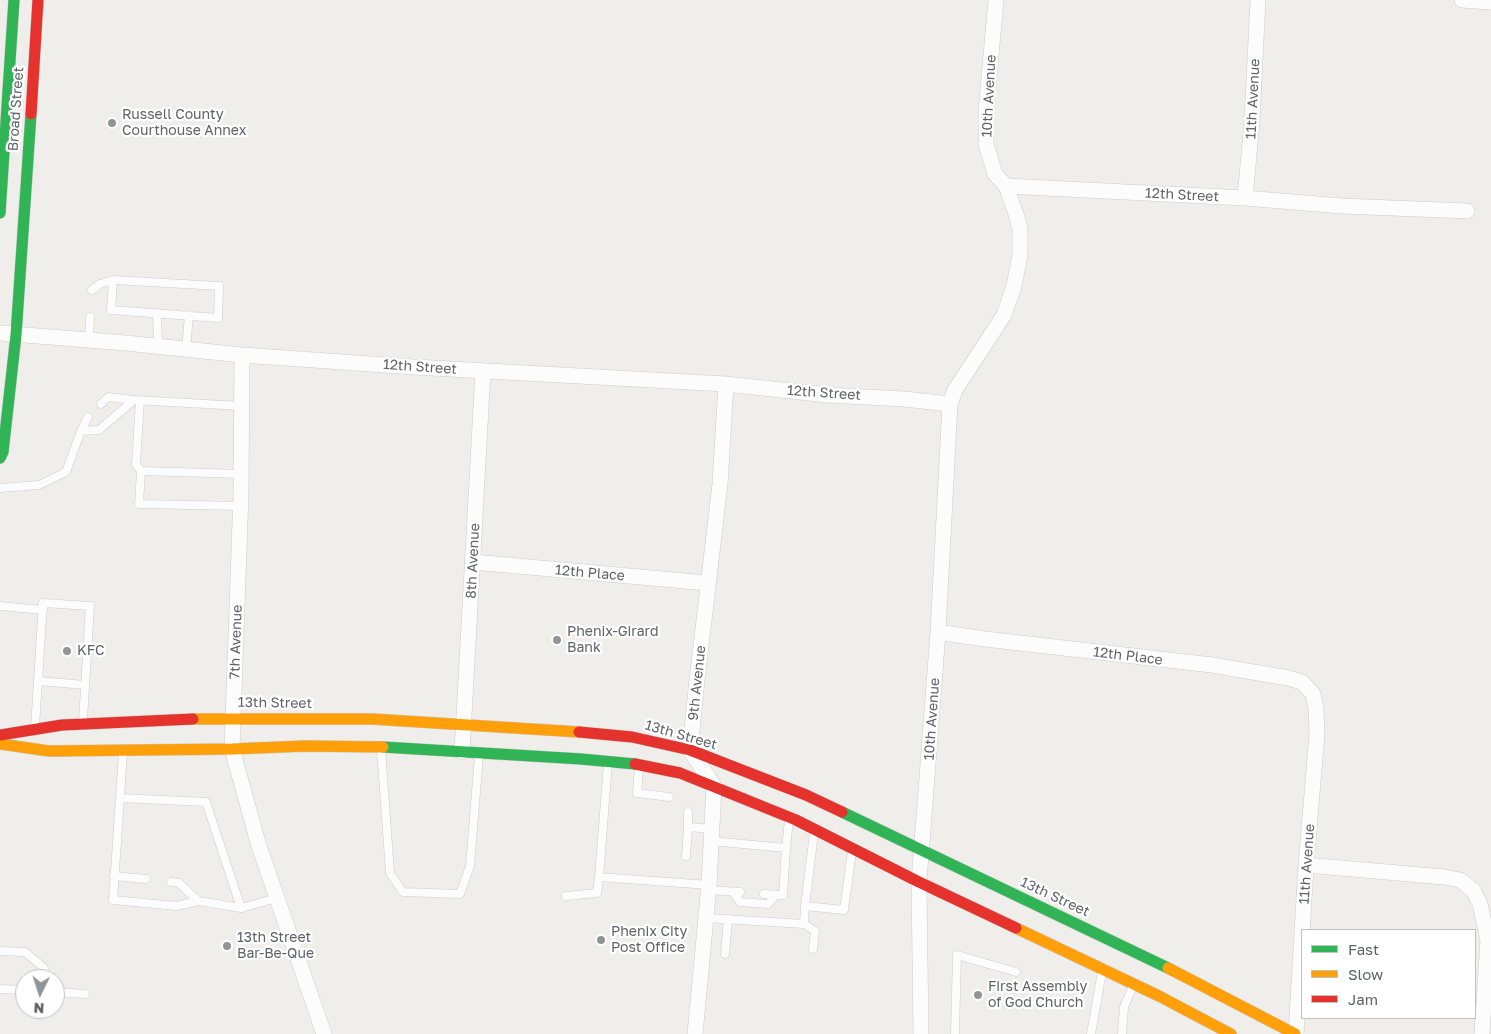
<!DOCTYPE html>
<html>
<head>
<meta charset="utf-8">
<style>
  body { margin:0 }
  #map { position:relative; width:1491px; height:1034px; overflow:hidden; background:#efeeea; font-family:"Golos Text",sans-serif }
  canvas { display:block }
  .legend { position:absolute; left:1301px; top:929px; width:175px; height:90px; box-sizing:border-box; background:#fff; border:1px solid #bfc1c3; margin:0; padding:6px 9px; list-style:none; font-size:15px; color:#5f6368 }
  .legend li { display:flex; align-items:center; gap:10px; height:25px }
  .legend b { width:25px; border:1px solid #bfc1c3 }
  .north { position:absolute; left:15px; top:969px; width:50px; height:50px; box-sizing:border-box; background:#fff; border:1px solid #bfc1c3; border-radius:50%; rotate:184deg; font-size:14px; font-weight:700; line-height:20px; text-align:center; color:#5f6368 }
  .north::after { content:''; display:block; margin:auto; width:18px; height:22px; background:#919496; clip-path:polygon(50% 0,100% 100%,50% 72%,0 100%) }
</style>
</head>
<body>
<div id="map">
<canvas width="1491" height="1034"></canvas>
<ul class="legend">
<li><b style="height:6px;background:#30b455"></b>Fast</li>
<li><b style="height:6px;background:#ff9f0a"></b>Slow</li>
<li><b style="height:6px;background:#e5322d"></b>Jam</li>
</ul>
<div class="north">N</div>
</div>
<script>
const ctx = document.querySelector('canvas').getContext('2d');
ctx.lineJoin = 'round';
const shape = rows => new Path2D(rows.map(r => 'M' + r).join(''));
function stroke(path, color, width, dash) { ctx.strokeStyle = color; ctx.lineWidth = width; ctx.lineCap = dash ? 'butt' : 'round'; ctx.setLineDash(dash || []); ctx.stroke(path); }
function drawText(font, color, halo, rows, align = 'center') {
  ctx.font = font + ' "Golos Text",sans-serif'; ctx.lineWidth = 4.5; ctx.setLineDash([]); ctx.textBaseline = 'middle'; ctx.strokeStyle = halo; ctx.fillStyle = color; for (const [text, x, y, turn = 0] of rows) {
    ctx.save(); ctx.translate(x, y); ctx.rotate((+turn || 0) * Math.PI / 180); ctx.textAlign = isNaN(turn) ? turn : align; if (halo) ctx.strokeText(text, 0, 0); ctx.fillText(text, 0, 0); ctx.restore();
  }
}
const lane = shape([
  [113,280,219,286,218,318,111,310,113,280],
  [92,290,100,284,113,280],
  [157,313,158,346],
  [89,340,90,317],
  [186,349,189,315],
  [140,400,136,464,141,471,139,504,241,506],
  [101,404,108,397,134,400],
  [81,431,88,417],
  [141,471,241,474],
  [0,488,39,485,66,472,81,431,99,430,134,400,242,406],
  [0,606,43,610],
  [38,681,85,685],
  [35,727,43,603,90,606,83,720],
  [381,749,390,873,403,892,460,894,470,866,479,755],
  [123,752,120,798,206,802,241,908,277,898],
  [608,763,599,877,709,885],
  [639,767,637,793,669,797],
  [120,798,113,900,176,906,198,901,241,908],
  [688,827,688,812],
  [814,833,805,906,844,910,852,851],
  [711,841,786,848,783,895,764,894],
  [786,848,789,820],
  [686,856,688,827,712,829],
  [114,876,146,879],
  [171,882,179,883,198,901],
  [708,890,740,892],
  [733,892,740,902,768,904,776,895],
  [566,896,597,893,599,877],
  [706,918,804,924,805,906],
  [804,924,815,931,813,949],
  [0,951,25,952,44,968,43,979],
  [725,954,728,919],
  [0,989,25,990],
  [55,992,85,994],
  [955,1034,957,955,1016,972],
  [1091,1034,1102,972],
  [1122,1034,1124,1007,1133,986]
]);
const street = shape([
  [1462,0,1491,2],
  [1006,186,1245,198,1342,206,1467,211],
  [1245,198,1252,121,1258,0],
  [0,333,126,343,242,355,414,367,726,384,827,395,904,399,950,404],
  [242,355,241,493,232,749,259,846,324,1034],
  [473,562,707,583],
  [938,632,985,639,1212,665,1288,678,1302,682,1313,694,1316,708,1317,734,1306,865,1296,1034],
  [462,752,483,371],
  [1306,865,1444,877,1460,880,1473,890,1480,904,1488,940,1482,1034],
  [695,1034,709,885,714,786,690,750,697,680,720,484,726,384],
  [921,1034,919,882,938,632,950,404,955,390,1004,315,1014,286,1020,255,1020,229,1016,214,1006,186,995,174,986,144,986,111,996,0]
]);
const fast = shape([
  [0,213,14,0],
  [0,458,3,452,16,335,31,114],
  [383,747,581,759,635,764],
  [842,812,1168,968]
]);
const slow = shape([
  [193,719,372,719,579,732],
  [0,744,49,751,232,749,305,746,383,747],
  [1016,928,1159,996,1231,1034],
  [1168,968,1295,1034]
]);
const jam = shape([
  [31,114,38,0],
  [579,732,632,737,690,750,806,795,842,812],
  [0,735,62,725,193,719],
  [635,764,680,773,796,820,919,882,1016,928]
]);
stroke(lane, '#cbcccc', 9);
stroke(street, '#cbcccc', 16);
stroke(fast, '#cacacb', 12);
stroke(slow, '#cacacb', 12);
stroke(jam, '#cacacb', 12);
stroke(lane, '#fdfcfc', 8);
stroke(street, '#fdfcfc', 15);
stroke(fast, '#30b455', 11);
stroke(slow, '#ff9f0a', 11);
stroke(jam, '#e5322d', 11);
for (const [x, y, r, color] of [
  [112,123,5,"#919496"],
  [557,640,5,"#919496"],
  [67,651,5,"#919496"],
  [601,940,5,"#919496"],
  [227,946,5,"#919496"],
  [978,995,5,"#919496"]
]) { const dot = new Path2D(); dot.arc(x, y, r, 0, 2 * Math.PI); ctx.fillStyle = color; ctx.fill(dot); stroke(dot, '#fff', 2); }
drawText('14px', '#5f6368', '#fff', [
  ["10th Avenue",989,96,-87],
  ["11th Avenue",1253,99,-87],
  ["Broad Street",16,109,-86],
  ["12th Street",1182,195,3],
  ["12th Street",420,367,4],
  ["12th Street",824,393,4],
  ["8th Avenue",473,561,-87],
  ["12th Place",590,573,5],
  ["7th Avenue",236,642,-88],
  ["12th Place",1128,656,7],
  ["9th Avenue",697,683,-84],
  ["13th Street",275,703,1],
  ["10th Avenue",932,719,-86],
  ["13th Street",681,735,16],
  ["11th Avenue",1307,864,-86],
  ["13th Street",1055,897,25]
]);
drawText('14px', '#5f6368', '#fff', [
  ["Russell County",122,115],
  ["Courthouse Annex",122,131],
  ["Phenix-Girard",567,632],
  ["Bank",567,648],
  ["KFC",77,651],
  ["Phenix City",611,932],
  ["Post Office",611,948],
  ["13th Street",237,938],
  ["Bar-Be-Que",237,954],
  ["First Assembly",988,987],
  ["of God Church",988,1003]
], 'left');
</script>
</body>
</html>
